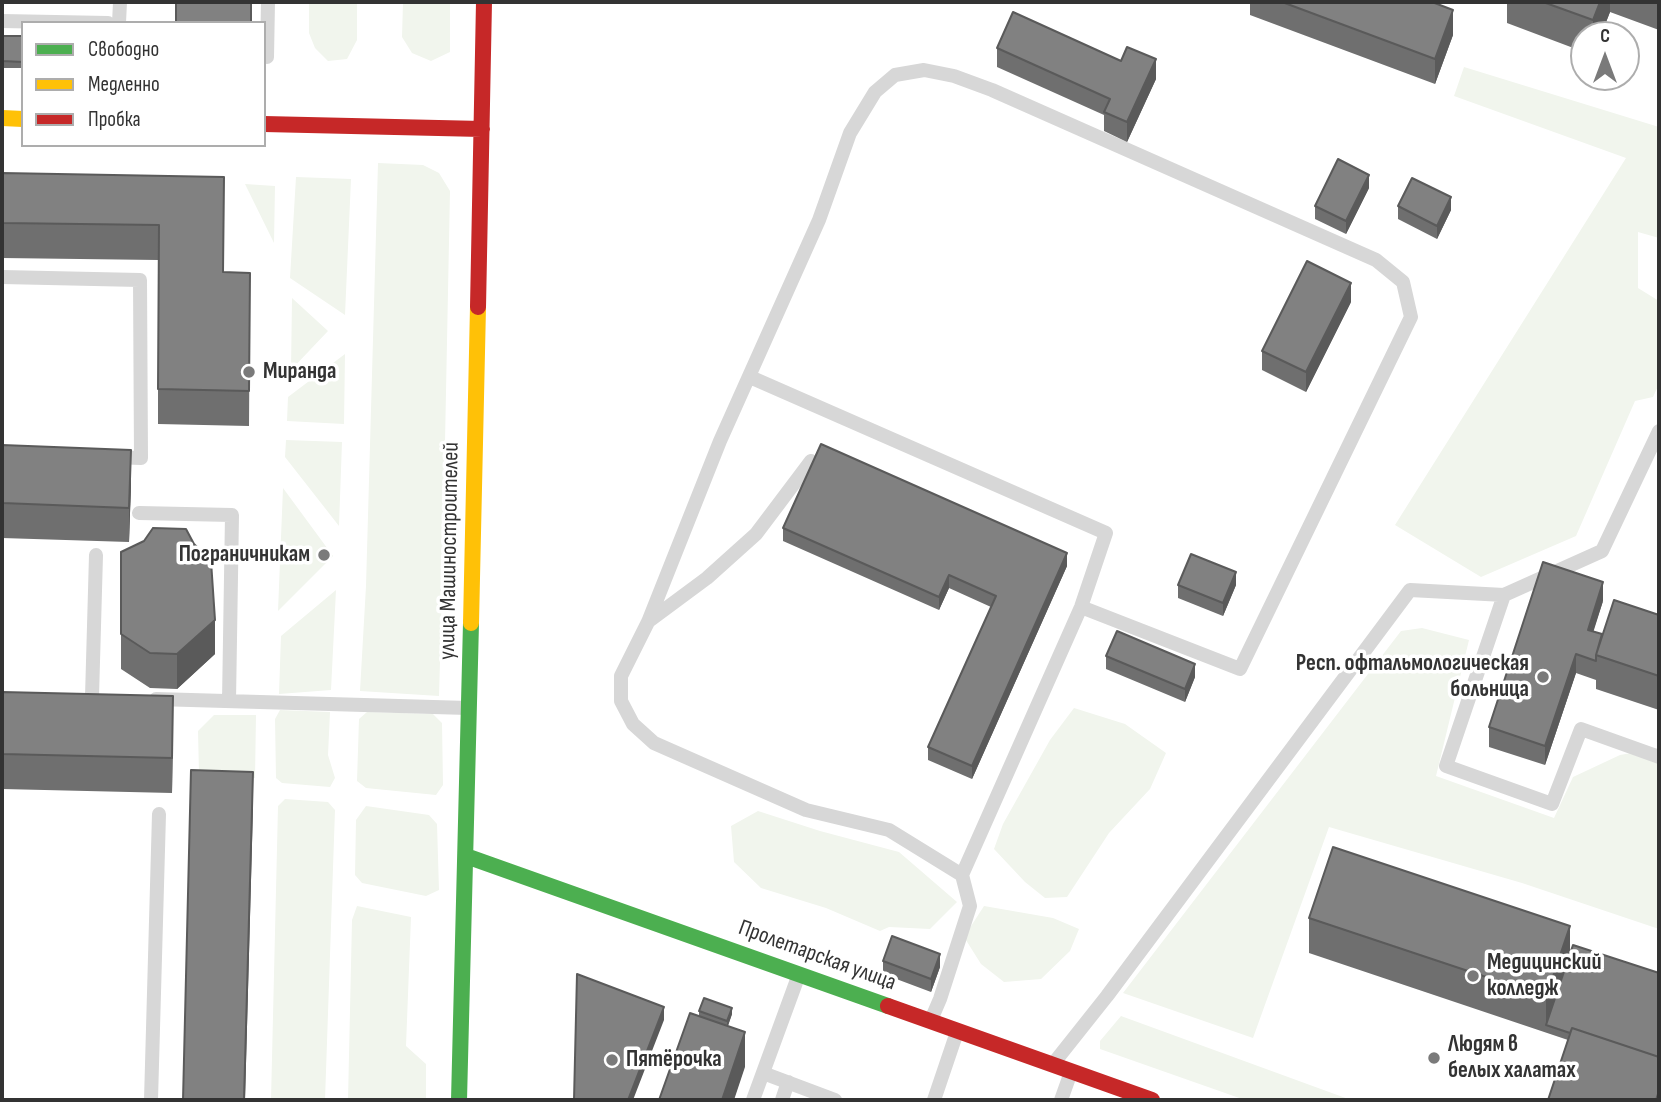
<!DOCTYPE html>
<html>
<head>
<meta charset="utf-8">
<style>
  body { margin:0 }
  #map { position:relative; width:1661px; height:1102px; overflow:hidden; background:#fff; font-family:"Sofia Sans Condensed",sans-serif }
  canvas { display:block }
  .frame { position:absolute; inset:0; border:4px solid #333; pointer-events:none }
  .legend { position:absolute; left:21px; top:21px; width:245px; height:126px; box-sizing:border-box; background:#fff; border:2px solid #adadad; margin:0; padding:9px 12px; list-style:none; font-size:21px; color:#333 }
  .legend li { display:flex; align-items:center; gap:14px; height:35px }
  .legend b { width:35px; border:2px solid #adadad }
  .north { position:absolute; left:1570px; top:21px; width:70px; height:70px; box-sizing:border-box; background:#fff; border:2px solid #adadad; border-radius:50%; rotate:0deg; font-size:19px; font-weight:700; line-height:28px; text-align:center; color:#333 }
  .north::after { content:''; display:block; margin:auto; width:24px; height:32px; background:#7a7a7a; clip-path:polygon(50% 0,100% 100%,50% 72%,0 100%) }
</style>
</head>
<body>
<div id="map">
<canvas width="1661" height="1102"></canvas>
<div class="frame"></div>
<ul class="legend">
<li><b style="height:9px;background:#4caf50"></b>Свободно</li>
<li><b style="height:9px;background:#ffc107"></b>Медленно</li>
<li><b style="height:9px;background:#c62828"></b>Пробка</li>
</ul>
<div class="north">С</div>
</div>
<script>
const ctx = document.querySelector('canvas').getContext('2d');
ctx.lineJoin = 'round';
function fill(path, color) { ctx.fillStyle = color; ctx.fill(path, 'evenodd'); }
const shape = rows => new Path2D(rows.map(r => 'M' + r).join(''));
function stroke(path, color, width, dash) { ctx.strokeStyle = color; ctx.lineWidth = width; ctx.lineCap = dash ? 'butt' : 'round'; ctx.setLineDash(dash || []); ctx.stroke(path); }
function drawText(font, color, halo, rows, align = 'center') {
  ctx.font = font + ' "Sofia Sans Condensed",sans-serif'; ctx.lineWidth = 7; ctx.setLineDash([]); ctx.textBaseline = 'middle'; ctx.strokeStyle = halo; ctx.fillStyle = color; for (const [text, x, y, turn = 0] of rows) {
    ctx.save(); ctx.translate(x, y); ctx.rotate((+turn || 0) * Math.PI / 180); ctx.textAlign = isNaN(turn) ? turn : align; if (halo) ctx.strokeText(text, 0, 0); ctx.fillText(text, 0, 0); ctx.restore();
  }
}
fill(shape([
  [309,2,357,2,357,40,347,59,328,61,315,48,309,33],
  [403,2,450,2,450,52,431,61,412,53,402,37],
  [1464,67,1659,127,1659,238,1638,232,1638,288,1659,301,1659,384,1653,397,1635,401,1576,536,1481,577,1395,525,1626,158,1454,96],
  [378,163,423,165,439,173,450,191,442,593,439,696,360,691,366,586],
  [296,177,351,179,345,315,290,278],
  [245,184,275,186,274,243],
  [292,298,328,331,291,370],
  [345,354,344,424,287,421,288,397],
  [286,440,342,442,339,526,285,457],
  [283,488,333,556,278,611],
  [336,590,331,690,279,694,281,636],
  [1422,628,1469,640,1436,776,1554,818,1573,777,1620,755,1659,748,1659,929,1522,883,1329,827,1253,1038,1123,993,1401,631],
  [1074,708,1125,724,1166,753,1150,789,1109,833,1067,897,1045,898,1025,882,994,849,1003,824,1050,740],
  [280,710,330,712,328,755,335,778,330,787,282,783,276,778,275,719],
  [367,712,433,714,442,723,443,785,436,795,366,788,357,781,359,719],
  [214,715,256,715,255,778,199,774,198,731],
  [285,799,328,802,335,810,325,1100,271,1100,278,806],
  [366,806,429,815,437,824,439,890,426,896,362,883,355,875,356,820],
  [758,811,820,831,899,852,957,902,930,929,889,927,880,931,826,908,761,888,734,862,731,826],
  [357,906,411,917,406,1046,426,1064,426,1100,348,1100,352,920],
  [984,906,1053,918,1079,929,1070,951,1041,979,1004,982,981,964,964,937],
  [1121,1016,1351,1100,1245,1100,1100,1049,1100,1041]
]), '#f1f5ed');
stroke(shape([
  [2,21,108,23],
  [119,23,120,2],
  [267,57,268,2],
  [2,277,140,280,141,458,113,457],
  [750,377,1106,533,1081,607,962,875,889,830,806,810,654,743,633,724,621,701,621,676,648,622,720,441,819,220,850,133,875,92,895,75,924,70,954,76,992,90,1376,260,1403,282,1411,317,1240,669,1081,607],
  [139,513,232,515,229,701],
  [1504,595,1446,766,1552,804,1581,729,1659,757],
  [649,621,707,578,756,534,811,461],
  [92,697,96,555],
  [156,699,468,708],
  [931,1020,940,999,970,906,962,875],
  [1053,1064,1107,996,1410,590,1504,595,1602,551,1659,431],
  [763,1073,835,1100],
  [151,1100,159,814],
  [753,1100,798,977],
  [782,1100,788,1082],
  [934,1100,957,1032],
  [1061,1100,1071,1072]
]), '#d7d7d7', 14);
stroke(shape([
  [466,856,888,1006],
  [459,1100,471,623]
]), '#4caf50', 16);
stroke(shape([
  [2,118,23,119],
  [471,623,478,307]
]), '#ffc107', 16);
stroke(shape([
  [264,124,482,129],
  [478,307,484,2],
  [888,1006,1152,1100]
]), '#c62828', 16);
fill(shape([
  [1250,2,1432,2,1453,35,1435,84,1250,15],
  [1507,2,1659,2,1659,30,1610,12,1601,35,1584,35,1584,52,1507,23],
  [2,36,23,36,23,68,2,68],
  [997,48,1156,79,1127,142,1104,131,1104,115,997,67],
  [2,173,224,177,223,272,250,273,249,426,158,424,158,260,2,258],
  [1369,188,1346,234,1315,219,1315,206],
  [1398,206,1451,210,1437,239,1398,219],
  [1351,302,1306,392,1262,370,1262,351],
  [2,445,131,484,129,542,2,538],
  [783,528,1067,566,972,779,928,760,928,747,991,607,949,588,939,610,783,541],
  [121,552,215,654,177,689,150,688,121,669],
  [1178,585,1236,585,1223,616,1178,598],
  [1603,601,1593,631,1602,634,1659,615,1659,710,1596,689,1596,680,1576,673,1545,765,1489,747,1489,727],
  [1106,656,1195,677,1185,702,1106,669],
  [2,692,173,731,172,793,2,789],
  [1309,918,1570,954,1659,973,1568,1040,1309,953],
  [883,961,940,967,931,992,883,974],
  [699,1011,732,1014,728,1026,745,1067,699,1016]
]), '#6f6f6f');
fill(shape([
  [1600,2,1610,2,1610,12,1601,35,1593,35,1593,20],
  [1453,10,1453,35,1435,84,1435,59],
  [1156,59,1156,79,1127,142,1127,122],
  [1369,175,1369,188,1346,234,1346,221],
  [1451,197,1451,210,1437,239,1437,226],
  [1351,283,1351,302,1306,392,1306,372],
  [131,450,131,484,129,542,129,508],
  [1067,553,1067,566,972,779,972,766],
  [1236,572,1236,585,1223,616,1223,603],
  [949,575,949,588,939,610,939,597],
  [1603,582,1603,601,1588,649,1588,630],
  [215,620,215,654,177,689,177,654],
  [1576,654,1576,673,1545,765,1545,746],
  [1195,664,1195,677,1185,702,1185,689],
  [173,696,173,731,172,793,172,758],
  [253,772,253,806,245,1100,244,1100],
  [1570,926,1570,961,1546,1025,1546,997],
  [940,954,940,967,931,992,931,979],
  [664,1007,664,1020,633,1100,628,1100],
  [732,1008,732,1014,727,1028,727,1021],
  [745,1032,745,1067,734,1100,722,1100]
]), '#5a5a5a');
const building = shape([
  [176,2,251,2,251,23,176,23,176,2],
  [1282,2,1432,2,1453,10,1435,59,1282,2],
  [1543,2,1600,2,1593,20,1543,2],
  [1013,12,1121,61,1127,47,1156,59,1127,122,1104,112,1110,99,997,48,1013,12],
  [2,36,23,36,23,62,2,61,2,36],
  [1338,159,1369,175,1346,221,1315,206,1338,159],
  [2,173,224,177,223,272,250,273,249,391,158,389,159,225,2,223,2,173],
  [1412,178,1451,197,1437,226,1398,206,1412,178],
  [1307,261,1351,283,1306,372,1262,351,1307,261],
  [821,444,1067,553,972,766,928,747,996,596,949,575,939,597,783,528,821,444],
  [2,445,131,450,129,508,2,503,2,445],
  [153,528,186,529,194,544,211,561,215,620,177,654,150,653,121,634,121,552,144,541,153,528],
  [1191,554,1236,572,1223,603,1178,585,1191,554],
  [1543,562,1603,582,1588,630,1602,634,1596,655,1596,661,1576,654,1545,746,1489,727,1543,562],
  [1614,600,1659,615,1659,676,1596,655,1614,600],
  [1117,631,1195,664,1185,689,1106,656,1117,631],
  [2,692,173,696,172,758,2,754,2,692],
  [191,770,253,772,244,1100,183,1100,191,770],
  [1333,847,1570,926,1546,997,1309,918,1333,847],
  [892,936,940,954,931,979,883,961,892,936],
  [1573,945,1659,973,1659,1057,1572,1028,1570,1033,1546,1025,1573,945],
  [577,974,664,1007,628,1100,574,1100,577,974],
  [704,998,732,1008,727,1021,699,1011,704,998],
  [690,1013,745,1032,722,1100,659,1100,690,1013],
  [1572,1028,1659,1057,1659,1091,1656,1100,1548,1100,1572,1028]
]);
fill(building, '#818181');
stroke(building, '#5a5a5a', 2);
for (const [x, y, r, color] of [
  [249,372,7,"#7a7a7a"],
  [324,555,7,"#7a7a7a"],
  [1543,677,7,"#7a7a7a"],
  [1473,976,7,"#7a7a7a"],
  [1434,1058,7,"#7a7a7a"],
  [612,1060,7,"#7a7a7a"]
]) { const dot = new Path2D(); dot.arc(x, y, r, 0, 2 * Math.PI); ctx.fillStyle = color; ctx.fill(dot); stroke(dot, '#fff', 2.5); }
drawText('bold 23px', '#333', '#fff', [
  ["Миранда",263,372],
  ["Пограничникам",310,555,"right"],
  ["Респ. офтальмологическая",1529,664,"right"],
  ["больница",1529,690,"right"],
  ["Медицинский",1487,963],
  ["колледж",1487,989],
  ["Людям в",1448,1045],
  ["белых халатах",1448,1071],
  ["Пятёрочка",626,1060]
], 'left');
drawText('23px', '#333', '#fff', [
  ["улица Машиностроителей",450,551,-89],
  ["Пролетарская улица",817,956,20]
]);
</script>
</body>
</html>
